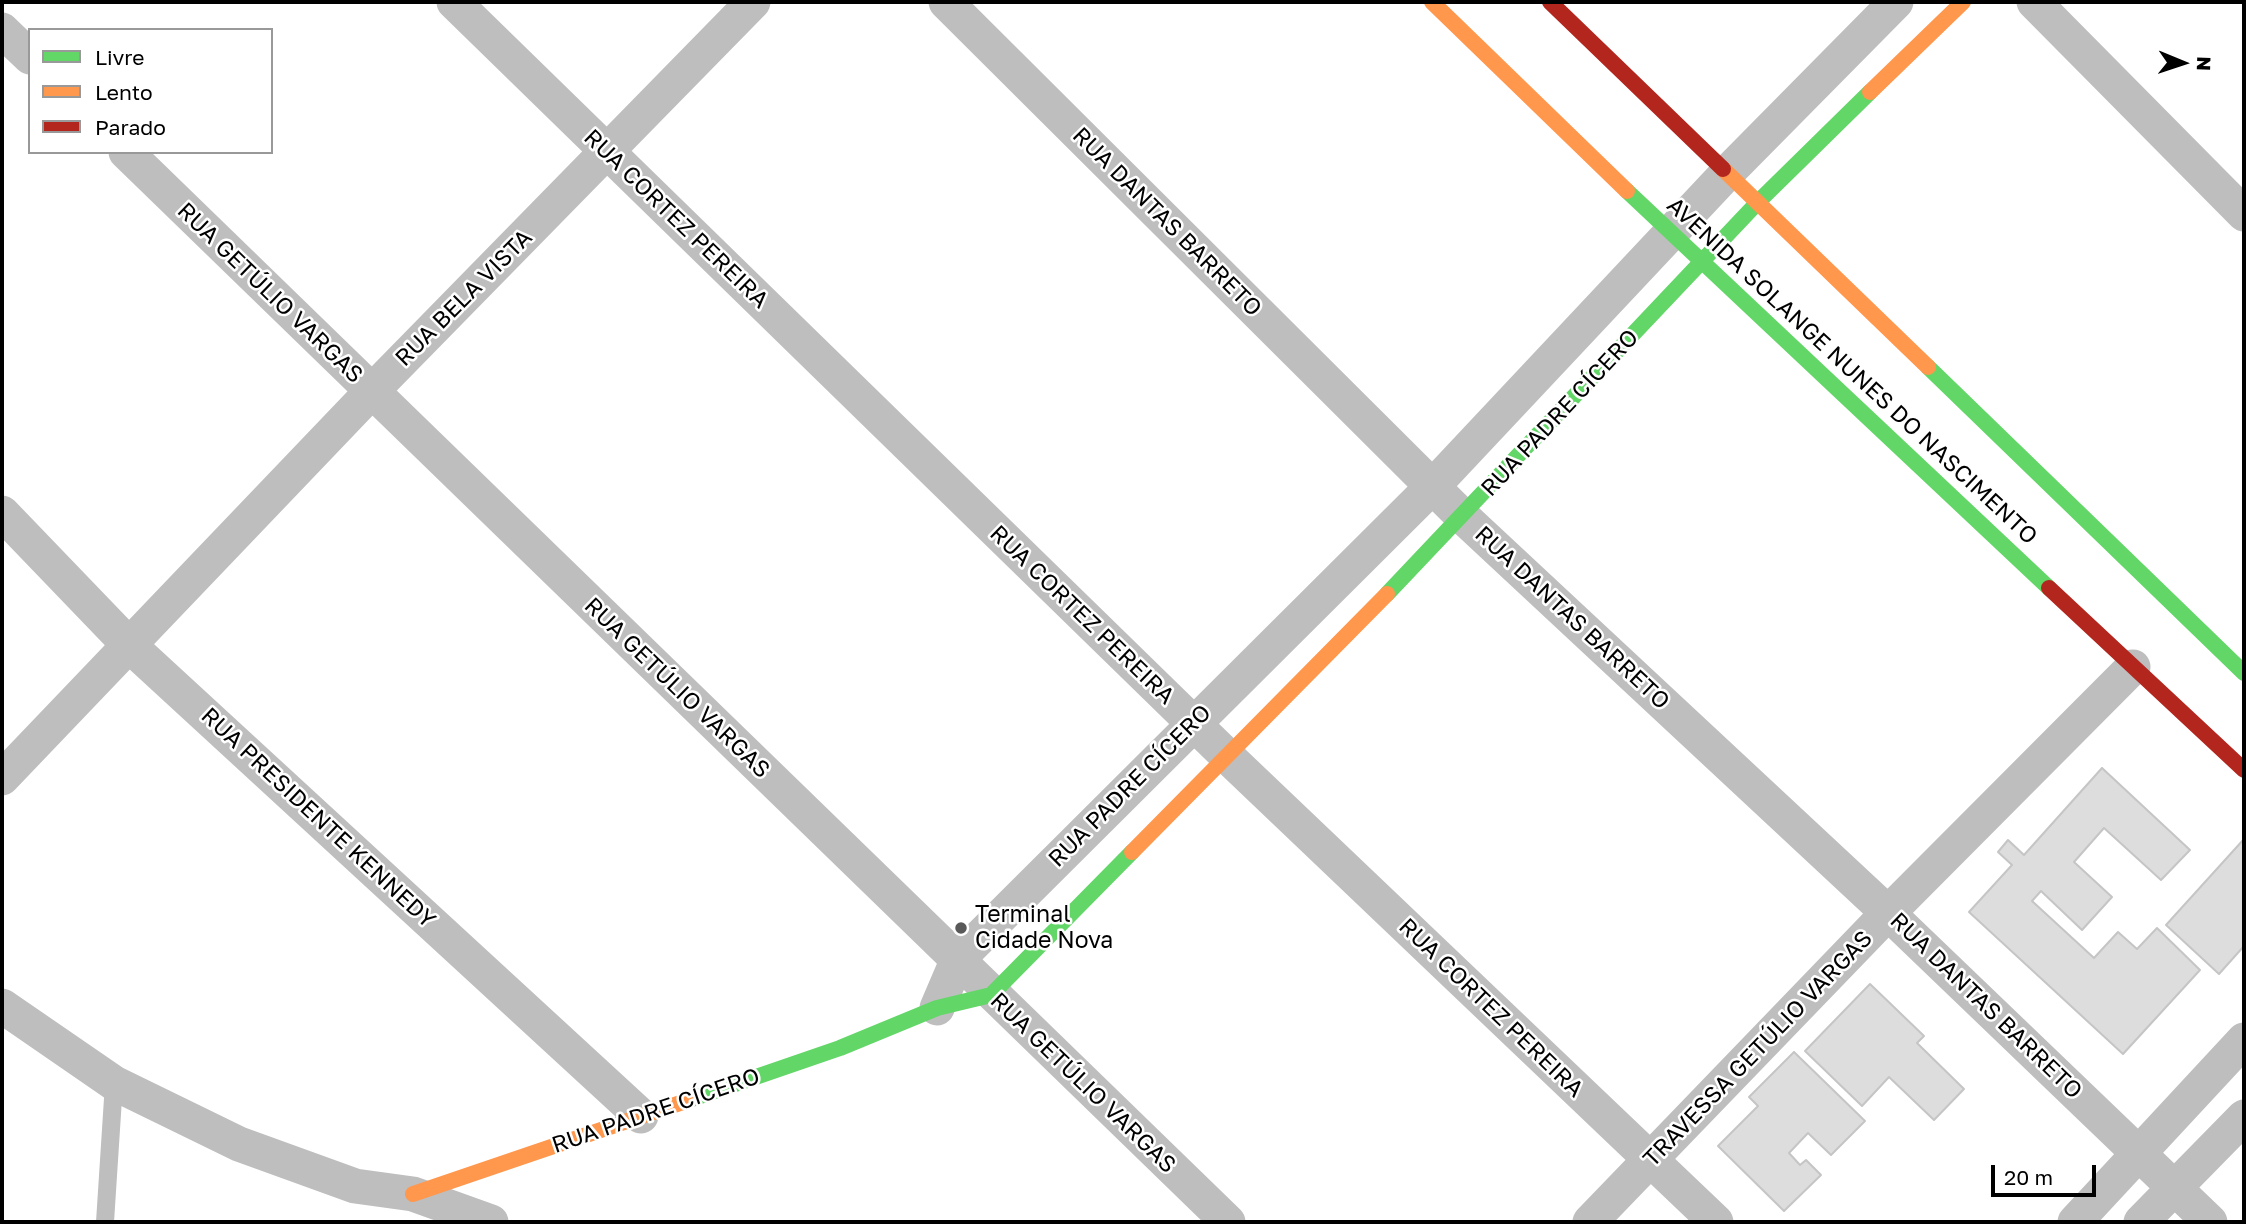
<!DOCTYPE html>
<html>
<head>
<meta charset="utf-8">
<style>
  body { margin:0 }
  #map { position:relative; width:2246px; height:1224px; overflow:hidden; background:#fff; font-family:"Golos Text",sans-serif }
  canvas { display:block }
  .frame { position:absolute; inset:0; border:4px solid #000; pointer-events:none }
  .legend { position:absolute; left:28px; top:28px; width:245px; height:126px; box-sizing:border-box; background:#fff; border:2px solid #999; margin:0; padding:9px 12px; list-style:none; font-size:21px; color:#000 }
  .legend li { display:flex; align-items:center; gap:14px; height:35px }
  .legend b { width:35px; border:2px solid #999 }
  .north { position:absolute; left:2148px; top:28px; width:70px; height:70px; -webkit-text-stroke:5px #fff; paint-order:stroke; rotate:92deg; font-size:19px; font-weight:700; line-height:28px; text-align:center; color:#000 }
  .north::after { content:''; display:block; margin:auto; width:24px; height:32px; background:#000; clip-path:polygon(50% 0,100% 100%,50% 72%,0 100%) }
  .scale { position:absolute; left:1991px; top:1165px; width:105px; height:32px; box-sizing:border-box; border:4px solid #000; border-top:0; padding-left:9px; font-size:21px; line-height:24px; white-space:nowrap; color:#000; -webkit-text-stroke:5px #fff; paint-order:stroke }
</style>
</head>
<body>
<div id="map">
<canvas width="2246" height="1224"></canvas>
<div class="frame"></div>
<ul class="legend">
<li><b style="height:9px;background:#63d668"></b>Livre</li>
<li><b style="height:9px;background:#ff974d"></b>Lento</li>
<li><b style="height:9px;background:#b3261e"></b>Parado</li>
</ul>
<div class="north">N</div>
<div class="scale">20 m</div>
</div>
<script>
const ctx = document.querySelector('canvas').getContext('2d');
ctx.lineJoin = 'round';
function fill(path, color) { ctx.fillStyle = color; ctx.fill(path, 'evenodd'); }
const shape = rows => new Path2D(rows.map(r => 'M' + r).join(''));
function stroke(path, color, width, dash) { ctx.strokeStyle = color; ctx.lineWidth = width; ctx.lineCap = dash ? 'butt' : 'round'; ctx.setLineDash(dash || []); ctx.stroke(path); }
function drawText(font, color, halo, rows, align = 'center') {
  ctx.font = font + ' "Golos Text",sans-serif'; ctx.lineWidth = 5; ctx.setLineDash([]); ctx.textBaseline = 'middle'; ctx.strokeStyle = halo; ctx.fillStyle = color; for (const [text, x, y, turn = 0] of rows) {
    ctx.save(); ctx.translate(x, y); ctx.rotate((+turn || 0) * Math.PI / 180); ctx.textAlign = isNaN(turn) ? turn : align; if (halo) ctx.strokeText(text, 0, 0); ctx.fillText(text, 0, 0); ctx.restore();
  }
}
const building = shape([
  [2102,768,2190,850,2161,880,2104,828,2074,862,2112,897,2082,930,2041,891,2032,901,2094,958,2118,932,2137,949,2157,928,2200,970,2123,1054,1969,912,2012,865,1998,852,2008,840,2024,855,2102,768],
  [2244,839,2244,946,2219,974,2166,925,2244,839],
  [1870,984,1924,1036,1917,1043,1964,1089,1934,1120,1889,1077,1862,1106,1805,1051,1870,984],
  [1794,1052,1865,1121,1831,1155,1808,1133,1789,1153,1800,1165,1806,1160,1821,1175,1784,1211,1718,1146,1758,1106,1749,1097,1794,1052]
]);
fill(building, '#ddd');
stroke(building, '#c5c5c5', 2);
stroke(shape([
  [105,1222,114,1083]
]), '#bebebe', 18);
stroke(shape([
  [454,2,1227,756,1716,1222],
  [946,2,1463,517,1888,913,2210,1222],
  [2034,2,2244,214],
  [2,30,30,57],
  [126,152,1228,1222],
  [2,513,129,645,641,1116],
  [2,778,371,392,753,2],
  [2,1006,114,1083,239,1144,355,1186,413,1194,491,1222],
  [937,1008,958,959,1433,486,1728,172,1896,2],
  [1590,1222,1888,913,2133,667],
  [2075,1222,2244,1040],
  [2141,1222,2244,1117]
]), '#bebebe', 35);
stroke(shape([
  [1627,191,2049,588],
  [1928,367,2244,673],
  [1387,594,1759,201,1870,92],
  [689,1100,840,1048,937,1008,991,995,1132,852]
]), '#63d668', 16);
stroke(shape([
  [1432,2,1627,191],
  [1870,92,1963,2],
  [1723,169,1928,367],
  [1132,852,1387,594],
  [413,1194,689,1100]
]), '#ff974d', 16);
stroke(shape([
  [1550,2,1723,169],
  [2049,588,2244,770]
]), '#b3261e', 16);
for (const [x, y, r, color] of [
  [961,928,7,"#595959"]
]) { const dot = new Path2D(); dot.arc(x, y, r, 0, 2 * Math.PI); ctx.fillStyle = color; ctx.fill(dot); stroke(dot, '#fff', 2.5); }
drawText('23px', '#000', '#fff', [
  ["RUA CORTEZ PEREIRA",676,219,44],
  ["RUA DANTAS BARRETO",1167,222,45],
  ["RUA GETÚLIO VARGAS",270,293,44],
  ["RUA BELA VISTA",464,298,-45],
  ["AVENIDA SOLANGE NUNES DO NASCIMENTO",1852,371,43],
  ["RUA PADRE CÍCERO",1560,413,-47],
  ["RUA CORTEZ PEREIRA",1082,615,44],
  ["RUA DANTAS BARRETO",1572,618,43],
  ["RUA GETÚLIO VARGAS",677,688,44],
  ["RUA PADRE CÍCERO",1130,786,-45],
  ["RUA PRESIDENTE KENNEDY",318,818,43],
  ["RUA DANTAS BARRETO",1986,1006,44],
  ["RUA CORTEZ PEREIRA",1491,1008,44],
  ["TRAVESSA GETÚLIO VARGAS",1758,1049,-46],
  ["RUA GETÚLIO VARGAS",1083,1083,44],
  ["RUA PADRE CÍCERO",656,1111,-19]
]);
drawText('23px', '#000', '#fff', [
  ["Terminal",975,915],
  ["Cidade Nova",975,941]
], 'left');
</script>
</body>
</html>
